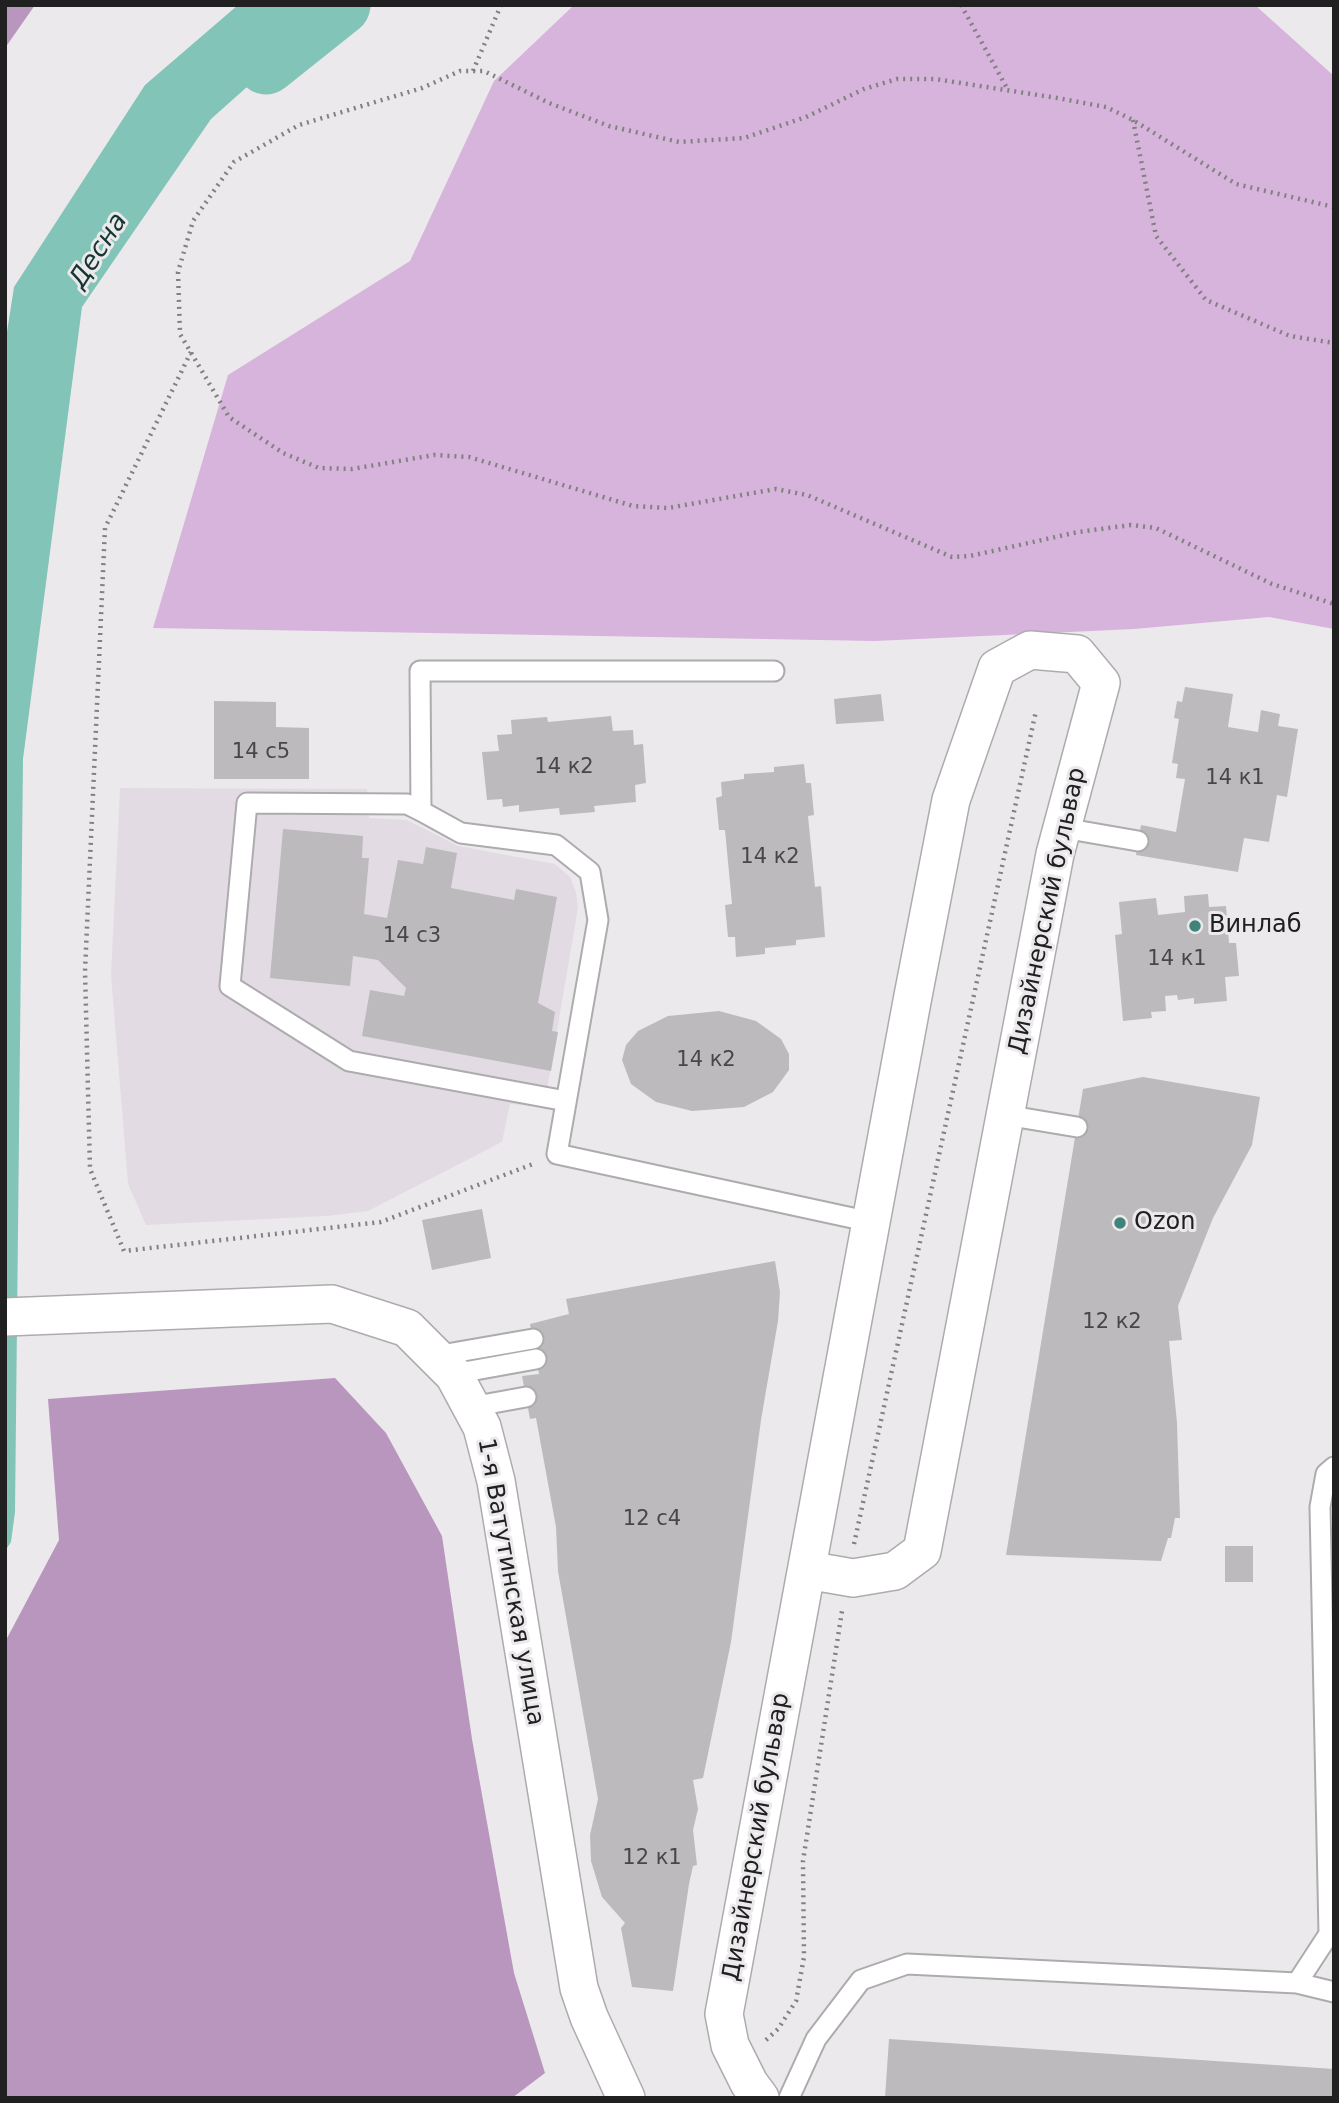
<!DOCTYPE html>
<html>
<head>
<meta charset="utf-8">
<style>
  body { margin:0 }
  #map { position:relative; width:1339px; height:2103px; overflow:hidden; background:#ece9ec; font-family:"DejaVu Sans",sans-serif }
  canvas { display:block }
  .frame { position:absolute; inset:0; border:7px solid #202021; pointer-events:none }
</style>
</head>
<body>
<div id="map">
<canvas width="1339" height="2103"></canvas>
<div class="frame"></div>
</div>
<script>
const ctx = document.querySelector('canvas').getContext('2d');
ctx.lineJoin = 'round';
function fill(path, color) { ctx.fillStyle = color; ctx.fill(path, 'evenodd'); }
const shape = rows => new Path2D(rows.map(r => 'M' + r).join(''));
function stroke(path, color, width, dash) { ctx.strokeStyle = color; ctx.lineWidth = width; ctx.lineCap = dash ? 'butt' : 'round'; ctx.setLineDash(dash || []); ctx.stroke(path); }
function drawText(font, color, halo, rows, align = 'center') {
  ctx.font = font + ' "DejaVu Sans",sans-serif'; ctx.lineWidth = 6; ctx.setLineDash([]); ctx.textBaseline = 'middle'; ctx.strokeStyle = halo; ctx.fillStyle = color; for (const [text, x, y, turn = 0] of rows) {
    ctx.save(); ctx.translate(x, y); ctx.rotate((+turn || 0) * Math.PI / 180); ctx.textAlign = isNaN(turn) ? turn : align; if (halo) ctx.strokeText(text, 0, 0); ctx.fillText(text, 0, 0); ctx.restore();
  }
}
fill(shape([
  [120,788,367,789,369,818,407,820,458,846,555,864,570,877,576,892,578,908,544,1107,510,1104,502,1142,368,1211,327,1216,146,1225,128,1184,111,975]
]), '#e3dbe4');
fill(shape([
  [574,5,1255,5,1334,76,1334,629,1269,617,1134,629,875,641,153,628,228,375,410,261,494,81]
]), '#d7b4dc');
fill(shape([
  [5,5,35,5,5,48],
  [335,1378,386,1433,442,1536,472,1739,514,1973,545,2073,512,2098,5,2098,5,1642,59,1540,48,1399]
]), '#b996bd');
fill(shape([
  [238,5,339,5,211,119,82,307,23,759,15,1512,11,1542,5,1551,5,345,14,287,145,85]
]), '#83c4b8');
stroke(shape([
  [266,64,340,5]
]), '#83c4b8', 61);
fill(shape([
  [1185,687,1233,694,1228,727,1258,732,1261,710,1280,714,1278,726,1298,729,1287,797,1277,795,1269,842,1244,838,1238,872,1136,855,1141,825,1176,832,1185,779,1176,778,1178,764,1172,763,1179,719,1174,718,1177,701,1182,702],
  [881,694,884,721,836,724,834,699],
  [214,701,276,702,276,727,309,728,309,779,214,779],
  [611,716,613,731,633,730,634,745,643,744,646,783,635,785,636,802,594,806,595,812,560,815,559,808,519,812,519,805,503,807,502,799,487,800,482,752,499,751,497,735,512,734,511,720,547,717,548,722],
  [804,764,806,783,811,783,814,815,808,816,815,887,821,886,825,937,796,940,796,945,765,948,765,954,736,957,735,937,728,937,725,905,732,904,725,830,719,830,716,798,722,796,721,782,744,779,744,774,774,772,774,767],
  [283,829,363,836,362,858,369,858,364,914,387,918,398,860,423,864,426,847,457,853,451,888,514,900,516,889,557,897,538,1003,555,1012,552,1031,558,1032,551,1071,362,1036,370,990,404,996,406,988,378,960,353,956,350,986,270,978],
  [1208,894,1209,907,1226,906,1229,943,1236,943,1239,976,1225,977,1227,1001,1194,1004,1194,998,1178,1000,1177,995,1165,996,1166,1011,1151,1012,1152,1018,1123,1021,1115,935,1122,934,1119,902,1156,898,1158,915,1185,912,1184,896],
  [719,1011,756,1021,781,1039,789,1054,789,1070,773,1092,744,1107,692,1111,656,1102,631,1084,622,1060,626,1045,638,1031,668,1016],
  [1143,1077,1260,1097,1252,1145,1213,1218,1178,1306,1182,1340,1169,1341,1177,1423,1180,1518,1175,1518,1171,1538,1168,1538,1161,1561,1006,1555,1083,1089],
  [482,1209,491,1258,432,1270,422,1220],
  [775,1261,780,1292,778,1321,761,1420,731,1642,703,1778,693,1780,698,1809,693,1830,697,1865,693,1866,689,1884,673,1991,632,1987,621,1928,625,1923,602,1897,591,1861,590,1835,598,1799,558,1571,556,1527,536,1418,530,1419,522,1376,539,1374,530,1324,569,1314,566,1299],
  [1225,1546,1253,1546,1253,1582,1225,1582],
  [889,2039,1334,2069,1334,2098,885,2098]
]), '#bcbabd');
const lane = shape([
  [774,671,420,671,421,811,461,833,556,845,590,872,598,920,557,1154,871,1222],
  [421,811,407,804,247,803,230,986,349,1061,566,1101],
  [1063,828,1138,841],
  [1005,1115,1077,1127],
  [435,1356,533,1339],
  [453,1374,536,1359],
  [471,1407,526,1397],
  [1297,1983,1329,1934,1320,1507,1326,1474,1334,1467],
  [789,2098,816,2039,861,1980,907,1964,1297,1983,1334,1992]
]);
const street = shape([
  [5,1317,332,1304,407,1328,454,1375,482,1427,496,1481,579,1988,589,2017,626,2098],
  [760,2098,749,2083,730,2045,724,2014,871,1222,913,996,951,800,997,668,1030,650,1077,654,1101,683,1055,854,922,1551,895,1571,853,1578,807,1570]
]);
stroke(lane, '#adabae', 23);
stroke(street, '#adabae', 40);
stroke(shape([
  [961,5,1008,90],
  [473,71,501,5],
  [1133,120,1156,236,1206,300,1290,336,1334,343],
  [1334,207,1236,184,1133,120,1106,107,1057,98,935,79,897,79,864,89,806,117,744,138,679,142,609,126,549,103,484,71,460,71,422,88,299,125,234,162,193,221,178,272,180,334,229,417,283,453,319,468,352,469,434,455,469,457,633,506,668,508,776,489,807,495,952,557,970,556,1078,532,1131,525,1156,528,1272,584,1334,604],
  [191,352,105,528,85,971,90,1169,124,1251,381,1222,533,1164],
  [854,1544,1036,711],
  [766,2040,778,2029,796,2001,804,1957,803,1861,842,1611]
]), '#828082', 4.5, [2, 5]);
stroke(lane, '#fff', 19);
stroke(street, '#fff', 37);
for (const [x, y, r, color] of [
  [1195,926,7,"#408479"],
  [1120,1223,7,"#408479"]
]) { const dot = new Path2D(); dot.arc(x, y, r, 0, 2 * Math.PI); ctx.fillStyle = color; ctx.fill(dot); stroke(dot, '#ece9ec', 2.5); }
drawText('21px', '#474648', null, [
  ["14 с5",261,753],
  ["14 к2",564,768],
  ["14 к1",1235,779],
  ["14 к2",770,858],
  ["14 с3",412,937],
  ["14 к1",1177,960],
  ["14 к2",706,1061],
  ["12 к2",1112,1323],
  ["12 с4",652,1520],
  ["12 к1",652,1859]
]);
drawText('24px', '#202021', '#ece9ec', [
  ["Дизайнерский бульвар",1048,911,-78],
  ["1-я Ватутинская улица",510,1582,80],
  ["Дизайнерский бульвар",757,1837,-80]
]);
drawText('24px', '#202021', '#ece9ec', [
  ["Винлаб",1209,926],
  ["Ozon",1134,1223]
], 'left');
drawText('italic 26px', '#153630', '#ece9ec', [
  ["Десна",99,251,-57]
]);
</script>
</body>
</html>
